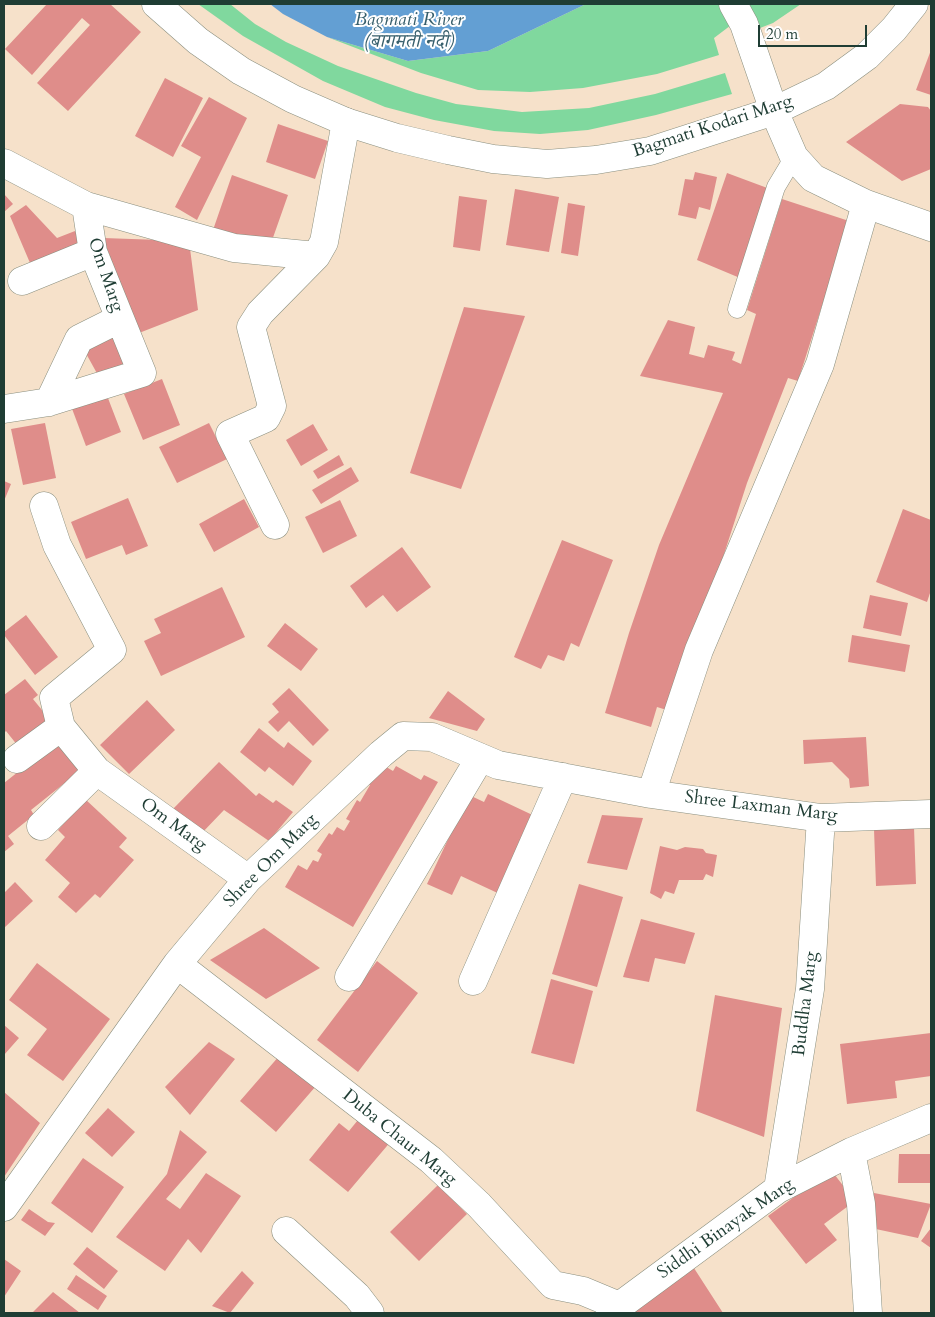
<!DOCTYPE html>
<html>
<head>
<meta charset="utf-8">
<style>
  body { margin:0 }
  #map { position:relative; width:935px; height:1317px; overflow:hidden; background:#f6e1ca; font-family:Cardo,serif }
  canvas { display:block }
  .frame { position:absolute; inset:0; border:5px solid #1f3d34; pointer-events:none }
  .scale { position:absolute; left:758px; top:25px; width:109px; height:22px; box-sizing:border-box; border:2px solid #1f3d34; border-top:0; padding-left:6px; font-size:15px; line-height:18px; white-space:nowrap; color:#1f3d34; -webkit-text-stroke:4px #fff; paint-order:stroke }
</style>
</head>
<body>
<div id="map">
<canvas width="935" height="1317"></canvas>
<div class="frame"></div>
<div class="scale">20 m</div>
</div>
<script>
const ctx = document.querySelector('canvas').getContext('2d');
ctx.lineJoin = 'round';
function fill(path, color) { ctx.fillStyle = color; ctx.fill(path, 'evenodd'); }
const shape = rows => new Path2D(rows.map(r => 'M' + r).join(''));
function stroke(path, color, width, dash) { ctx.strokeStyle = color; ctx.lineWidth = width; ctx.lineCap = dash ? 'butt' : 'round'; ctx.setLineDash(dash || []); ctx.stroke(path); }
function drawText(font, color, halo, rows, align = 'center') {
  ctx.font = font + ' Cardo,"Noto Serif Devanagari",serif'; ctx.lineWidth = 4; ctx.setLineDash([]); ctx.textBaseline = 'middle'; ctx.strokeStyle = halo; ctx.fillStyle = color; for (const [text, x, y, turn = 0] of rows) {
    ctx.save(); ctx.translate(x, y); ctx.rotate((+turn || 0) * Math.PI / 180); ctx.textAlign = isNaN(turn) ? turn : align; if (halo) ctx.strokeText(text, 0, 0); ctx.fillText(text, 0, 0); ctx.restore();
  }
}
fill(shape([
  [198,4,230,4,255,24,286,42,338,66,416,93,456,104,522,112,589,108,655,94,725,73,732,94,656,115,588,130,540,134,494,131,434,120,385,107,323,81,243,36],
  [586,4,801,4,773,23,760,28,747,13,714,38,719,55,657,74,583,88,530,92,478,90,421,73,327,37,408,61,488,51]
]), '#80d89e');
fill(shape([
  [270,4,586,4,488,51,408,61,327,37,283,14]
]), '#639fd3');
fill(shape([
  [47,4,110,4,141,32,68,111,37,83,90,25,82,18,32,75,5,49],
  [931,50,931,95,916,90],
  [165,78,203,98,173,157,135,136],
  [209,97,247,118,197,220,175,207,201,157,181,146],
  [900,104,928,107,931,111,931,169,902,181,846,142],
  [278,124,328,141,315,179,266,162],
  [695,172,717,177,710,210,699,207,696,219,678,215,685,179,693,180],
  [727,173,770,189,740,278,697,260],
  [232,175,288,195,269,249,213,230],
  [515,189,559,197,549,252,506,245],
  [4,194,13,204,4,212],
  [459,196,487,200,480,251,453,247],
  [782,199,849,221,798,381,788,378,747,483,673,712,657,707,651,727,605,713,629,633,659,545,723,393,640,376,668,320,695,327,689,354,704,358,708,345,735,352,732,360,741,364,756,314,747,310],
  [568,203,585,206,578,256,561,253],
  [26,205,57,238,75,231,85,248,33,270,10,216],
  [103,238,189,241,198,310,139,333],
  [464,307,525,316,461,489,410,473],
  [114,331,130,360,99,377,83,348],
  [162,379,180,425,143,440,124,394],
  [106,393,121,432,86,446,71,406],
  [45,423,56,478,23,485,11,429],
  [209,423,227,459,177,483,159,447],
  [313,424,328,450,301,466,286,440],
  [339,455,344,465,318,479,313,471],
  [351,467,359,481,321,504,312,490],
  [4,481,11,484,4,501],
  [128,498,148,546,126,555,122,545,86,559,71,522],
  [244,499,259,527,214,552,199,524],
  [340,500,357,536,323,553,305,517],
  [903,509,931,520,931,590,927,602,876,582],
  [562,540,613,560,579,647,571,643,564,661,548,655,541,669,514,657],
  [402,547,431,587,397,612,383,595,366,608,350,586],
  [222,587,245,637,161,676,144,641,161,633,154,619],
  [870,595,908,603,901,636,863,628],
  [26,615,58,657,35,675,4,635,4,632],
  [285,623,318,649,301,671,267,646],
  [852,635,910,645,905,672,848,662],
  [25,679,38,695,33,699,50,720,18,746,6,731,4,733,4,695],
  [289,688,329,730,313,746,289,721,278,732,268,722,279,712,272,704],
  [448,691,485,719,477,731,429,718],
  [147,700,175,730,129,774,100,745],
  [259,728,284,748,288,742,312,761,293,786,269,767,265,772,240,752],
  [866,737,869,786,850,788,849,779,832,762,804,764,803,740],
  [57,741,81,770,31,810,34,815,8,836,14,844,4,852,4,783],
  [219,762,256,796,259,793,273,803,276,800,293,812,269,841,224,810,200,835,173,809],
  [383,765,393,771,396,766,421,780,424,775,438,782,353,927,285,887,298,865,307,870,313,860,318,862,322,854,317,851,329,833,332,835,337,827,344,831,350,821,346,819,357,800,360,802,370,785,367,783],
  [488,794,541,819,504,896,461,876,452,895,427,884,469,795,484,802],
  [85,799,127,838,119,847,134,860,100,898,95,894,76,913,58,897,70,883,45,860,65,837,58,830],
  [602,815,643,818,627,870,587,863],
  [914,827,916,884,876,886,874,829],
  [660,846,677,850,685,847,703,849,706,853,717,855,713,877,706,874,703,880,679,880,674,894,665,891,661,899,650,893],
  [15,882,33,901,4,928,4,893],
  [579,884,623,897,597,987,552,974],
  [641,919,695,933,685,964,655,958,649,982,623,977],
  [264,928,320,968,266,999,210,960],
  [377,961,418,993,358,1072,317,1040],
  [37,963,110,1019,63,1081,27,1055,47,1029,9,1000],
  [551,979,593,991,574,1064,531,1053],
  [715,995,782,1008,764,1137,696,1111],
  [4,1025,19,1038,4,1055],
  [931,1033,931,1076,895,1081,897,1098,847,1104,840,1044],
  [209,1042,235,1059,190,1115,165,1087],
  [280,1055,316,1086,276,1132,240,1101],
  [4,1092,40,1123,4,1177],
  [108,1108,135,1132,112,1157,85,1133],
  [362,1115,392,1140,348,1192,309,1160,339,1123,349,1131],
  [180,1130,207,1152,166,1199,180,1209,206,1173,241,1196,201,1253,188,1239,165,1271,116,1237,167,1174],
  [899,1154,931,1154,931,1183,898,1183],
  [83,1158,124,1187,92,1233,51,1203],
  [831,1170,855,1201,824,1224,837,1240,806,1264,768,1216],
  [438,1185,467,1214,419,1261,390,1232],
  [874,1193,931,1204,918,1238,871,1228],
  [29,1209,48,1222,55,1223,45,1236,21,1220],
  [931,1228,931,1248,921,1241],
  [87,1247,118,1271,104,1289,73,1264],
  [4,1259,21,1271,4,1297],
  [692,1265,723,1313,632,1313],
  [242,1271,254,1283,230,1313,212,1306],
  [76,1275,107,1296,98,1310,67,1289],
  [53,1292,80,1313,32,1313]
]), '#df8d8a');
const lane = shape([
  [737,309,776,187,794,157]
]);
const street = shape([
  [733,4,744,24,774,111,794,157,813,178,866,204,931,227],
  [4,163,86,206],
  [22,281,93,252],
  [49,402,79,339,119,319],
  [4,409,49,402,142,373,93,252,86,206,234,248,316,256],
  [44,506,57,545,112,650,54,698,61,727],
  [275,525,230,434,266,418,272,406,251,327,260,313,316,256,324,242,346,122],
  [17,759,61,727,97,771,41,826],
  [97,771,248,879],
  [651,794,699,650,820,364,866,204],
  [177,964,431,1160,479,1205,553,1285,583,1291,619,1306],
  [349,977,480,758],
  [473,981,563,777],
  [851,1152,861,1204,868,1313],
  [778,1189,810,989,821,818],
  [4,1207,177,964,248,879,381,754,403,736,432,737,498,765,651,794,821,818,931,814],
  [286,1231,357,1296,370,1313],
  [610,1313,778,1189,851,1152,931,1118]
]);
const secondary = shape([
  [156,4,198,41,241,71,293,99,346,122,397,138,448,150,493,159,547,164,596,160,650,151,774,111,826,86,867,56,894,29,914,4]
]);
stroke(lane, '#8a8f7f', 19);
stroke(street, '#8a8f7f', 29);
stroke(secondary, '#8a8f7f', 29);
stroke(lane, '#fff', 18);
stroke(street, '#fff', 28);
stroke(secondary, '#fff', 28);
drawText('18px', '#1f3d34', '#fff', [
  ["Bagmati Kodari Marg",713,127,-18],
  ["Om Marg",105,275,71],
  ["Shree Laxman Marg",761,807,7],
  ["Om Marg",173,825,36],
  ["Shree Om Marg",271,861,-45],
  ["Buddha Marg",806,1004,-83],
  ["Duba Chaur Marg",399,1138,39],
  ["Siddhi Binayak Marg",726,1229,-35]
]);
drawText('italic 19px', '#375f6c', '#fff', [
  ["Bagmati River",409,21],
  ["(बागमती नदी)",409,43]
]);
</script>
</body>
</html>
